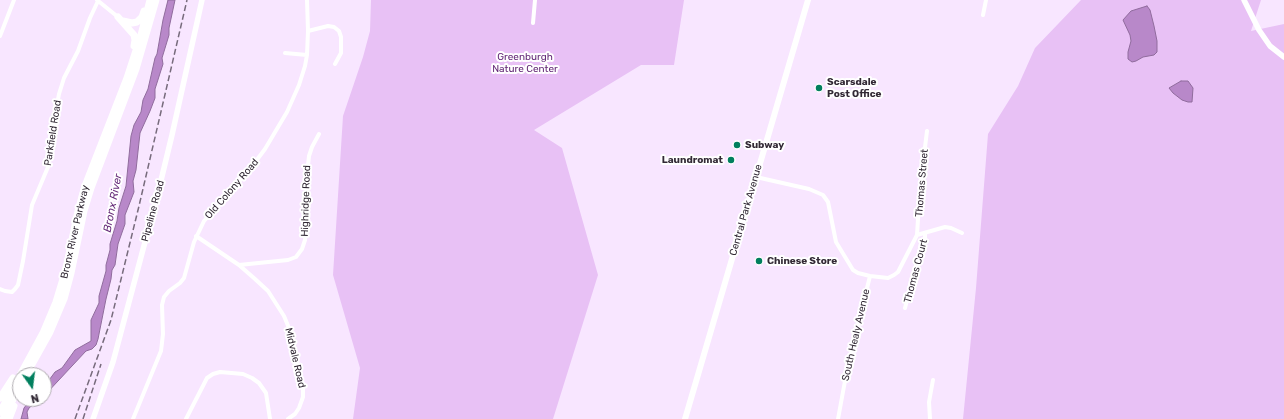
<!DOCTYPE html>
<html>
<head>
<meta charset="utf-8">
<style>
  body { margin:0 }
  #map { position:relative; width:1284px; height:419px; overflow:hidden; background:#f8e6ff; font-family:Rubik,sans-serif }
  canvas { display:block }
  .north { position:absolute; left:12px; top:367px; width:40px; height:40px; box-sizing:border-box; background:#fff; border:1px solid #ada9ae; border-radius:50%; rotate:166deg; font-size:11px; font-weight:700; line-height:16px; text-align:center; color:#322935 }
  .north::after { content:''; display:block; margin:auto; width:14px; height:18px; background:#017f5e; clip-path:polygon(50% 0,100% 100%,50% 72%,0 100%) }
</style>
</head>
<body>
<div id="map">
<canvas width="1284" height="419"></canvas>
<div class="north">N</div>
</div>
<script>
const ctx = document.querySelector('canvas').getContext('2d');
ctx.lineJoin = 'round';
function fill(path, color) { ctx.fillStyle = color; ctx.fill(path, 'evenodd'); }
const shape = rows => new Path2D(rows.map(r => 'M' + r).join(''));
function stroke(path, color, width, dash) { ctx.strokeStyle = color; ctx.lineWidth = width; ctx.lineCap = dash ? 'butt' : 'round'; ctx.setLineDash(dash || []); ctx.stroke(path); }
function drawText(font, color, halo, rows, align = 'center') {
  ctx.font = font + ' Rubik,sans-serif'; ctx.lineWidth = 4; ctx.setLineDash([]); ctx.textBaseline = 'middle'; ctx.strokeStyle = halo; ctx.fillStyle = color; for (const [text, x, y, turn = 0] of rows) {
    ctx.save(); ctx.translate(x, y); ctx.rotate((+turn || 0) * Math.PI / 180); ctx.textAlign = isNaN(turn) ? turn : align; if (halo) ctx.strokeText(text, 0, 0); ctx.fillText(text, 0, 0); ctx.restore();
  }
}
fill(shape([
  [371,0,684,0,674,65,641,65,534,130,562,148,598,275,553,419,353,419,360,368,333,275,343,116,363,57,370,31],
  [1081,0,1261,0,1251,31,1284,24,1284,419,963,419,976,288,988,134,1018,86,1035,48]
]), '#e8c1f5');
const water = shape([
  [168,0,175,0,169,28,169,35,162,58,163,64,155,89,155,98,150,111,140,133,136,170,133,181,134,192,125,215,125,224,118,244,115,265,112,270,111,279,106,299,98,339,96,345,92,349,86,351,44,396,44,387,55,372,62,368,75,350,91,341,91,320,99,303,99,296,106,271,106,265,110,250,110,244,117,221,119,208,126,186,131,136,134,125,141,112,143,100,148,89,155,58,157,54,163,20,168,0],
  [1147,6,1150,10,1154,26,1157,41,1157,52,1154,55,1143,57,1136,61,1132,62,1128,59,1128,52,1131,41,1130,35,1123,20,1131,11,1147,6],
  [1181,81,1188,81,1193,88,1192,102,1188,102,1182,100,1173,93,1169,88,1181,81],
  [31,399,40,399,29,408,27,412,28,419,21,419,24,408,31,399]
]);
fill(water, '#b888c9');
stroke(water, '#906c9d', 1);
stroke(shape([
  [97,0,118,17],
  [983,15,986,0],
  [533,23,535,0],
  [308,31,328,26,334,27,339,31,341,37,341,53,335,64],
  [0,36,14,0],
  [285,53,307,55],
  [756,177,809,189,823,195,828,202,836,242,853,270,858,273,870,276,888,278,894,275,898,272,917,235,920,188,927,131],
  [917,235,945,227,951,228,962,233],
  [196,236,239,265,255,279,268,291,284,316,291,333,303,389,303,397,299,408,295,414,288,419],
  [239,265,288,260,296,257,302,249,305,240,307,224,307,175,309,156,312,147,319,134],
  [0,289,5,291,12,292,15,289,18,285,23,261,32,205,48,167,52,131,59,94,64,78,78,51,90,18,98,1],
  [905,308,919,254,925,240,925,233],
  [133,419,161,351,163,334,162,305,164,297,169,291,180,283,184,278,194,242,204,221,250,169,265,149,287,112,299,85,305,66,307,55,308,31,307,0],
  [186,419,207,378,213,374,220,372,243,374,252,378,259,383,266,393,270,419],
  [838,419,847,370,870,276],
  [930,419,929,402,933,380]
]), '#fff', 4);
stroke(shape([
  [1244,0,1259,30,1270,46,1284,57],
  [93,419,113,362,157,197,172,135,202,0]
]), '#fff', 5.5);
stroke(shape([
  [685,419,808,0]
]), '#fff', 6);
stroke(shape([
  [118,17,134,35,135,40,134,46],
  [123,21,132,23,137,22,142,17,144,11],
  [26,375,50,332,64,299,71,273,84,211,91,188,136,69,156,0],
  [0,398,13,378],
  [0,412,43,333,56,302,66,269,78,211,85,186,127,78,141,35,150,0],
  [3,419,20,386],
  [9,419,14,406]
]), '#fff', 7);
stroke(shape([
  [75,419,111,320,139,206,187,0],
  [83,419,101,364]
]), '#776b7c', 1.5, [6, 3]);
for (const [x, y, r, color] of [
  [819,88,4,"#017f5e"],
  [737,145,4,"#017f5e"],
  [731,160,4,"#017f5e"],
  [759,261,4,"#017f5e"]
]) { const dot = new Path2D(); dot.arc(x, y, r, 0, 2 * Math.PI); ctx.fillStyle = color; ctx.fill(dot); stroke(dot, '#fff', 1.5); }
drawText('10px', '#622775', '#fff', [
  ["Greenburgh",525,57],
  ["Nature Center",525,69]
]);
drawText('bold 10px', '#322935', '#fff', [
  ["Scarsdale",827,82],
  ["Post Office",827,94],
  ["Subway",745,145],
  ["Laundromat",723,160,"right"],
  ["Chinese Store",767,261]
], 'left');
drawText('10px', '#322935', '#fff', [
  ["Parkfield Road",53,133,-81],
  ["Thomas Street",922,183,-85],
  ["Old Colony Road",232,189,-49],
  ["Highridge Road",306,201,-88],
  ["Central Park Avenue",746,210,-74],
  ["Pipeline Road",153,211,-75],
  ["Bronx River Parkway",75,232,-77],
  ["Thomas Court",916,271,-75],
  ["South Healy Avenue",856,335,-77],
  ["Midvale Road",295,358,77]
]);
drawText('italic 11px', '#672c7a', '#fff', [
  ["Bronx River",113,203,-79]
]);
</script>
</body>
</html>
